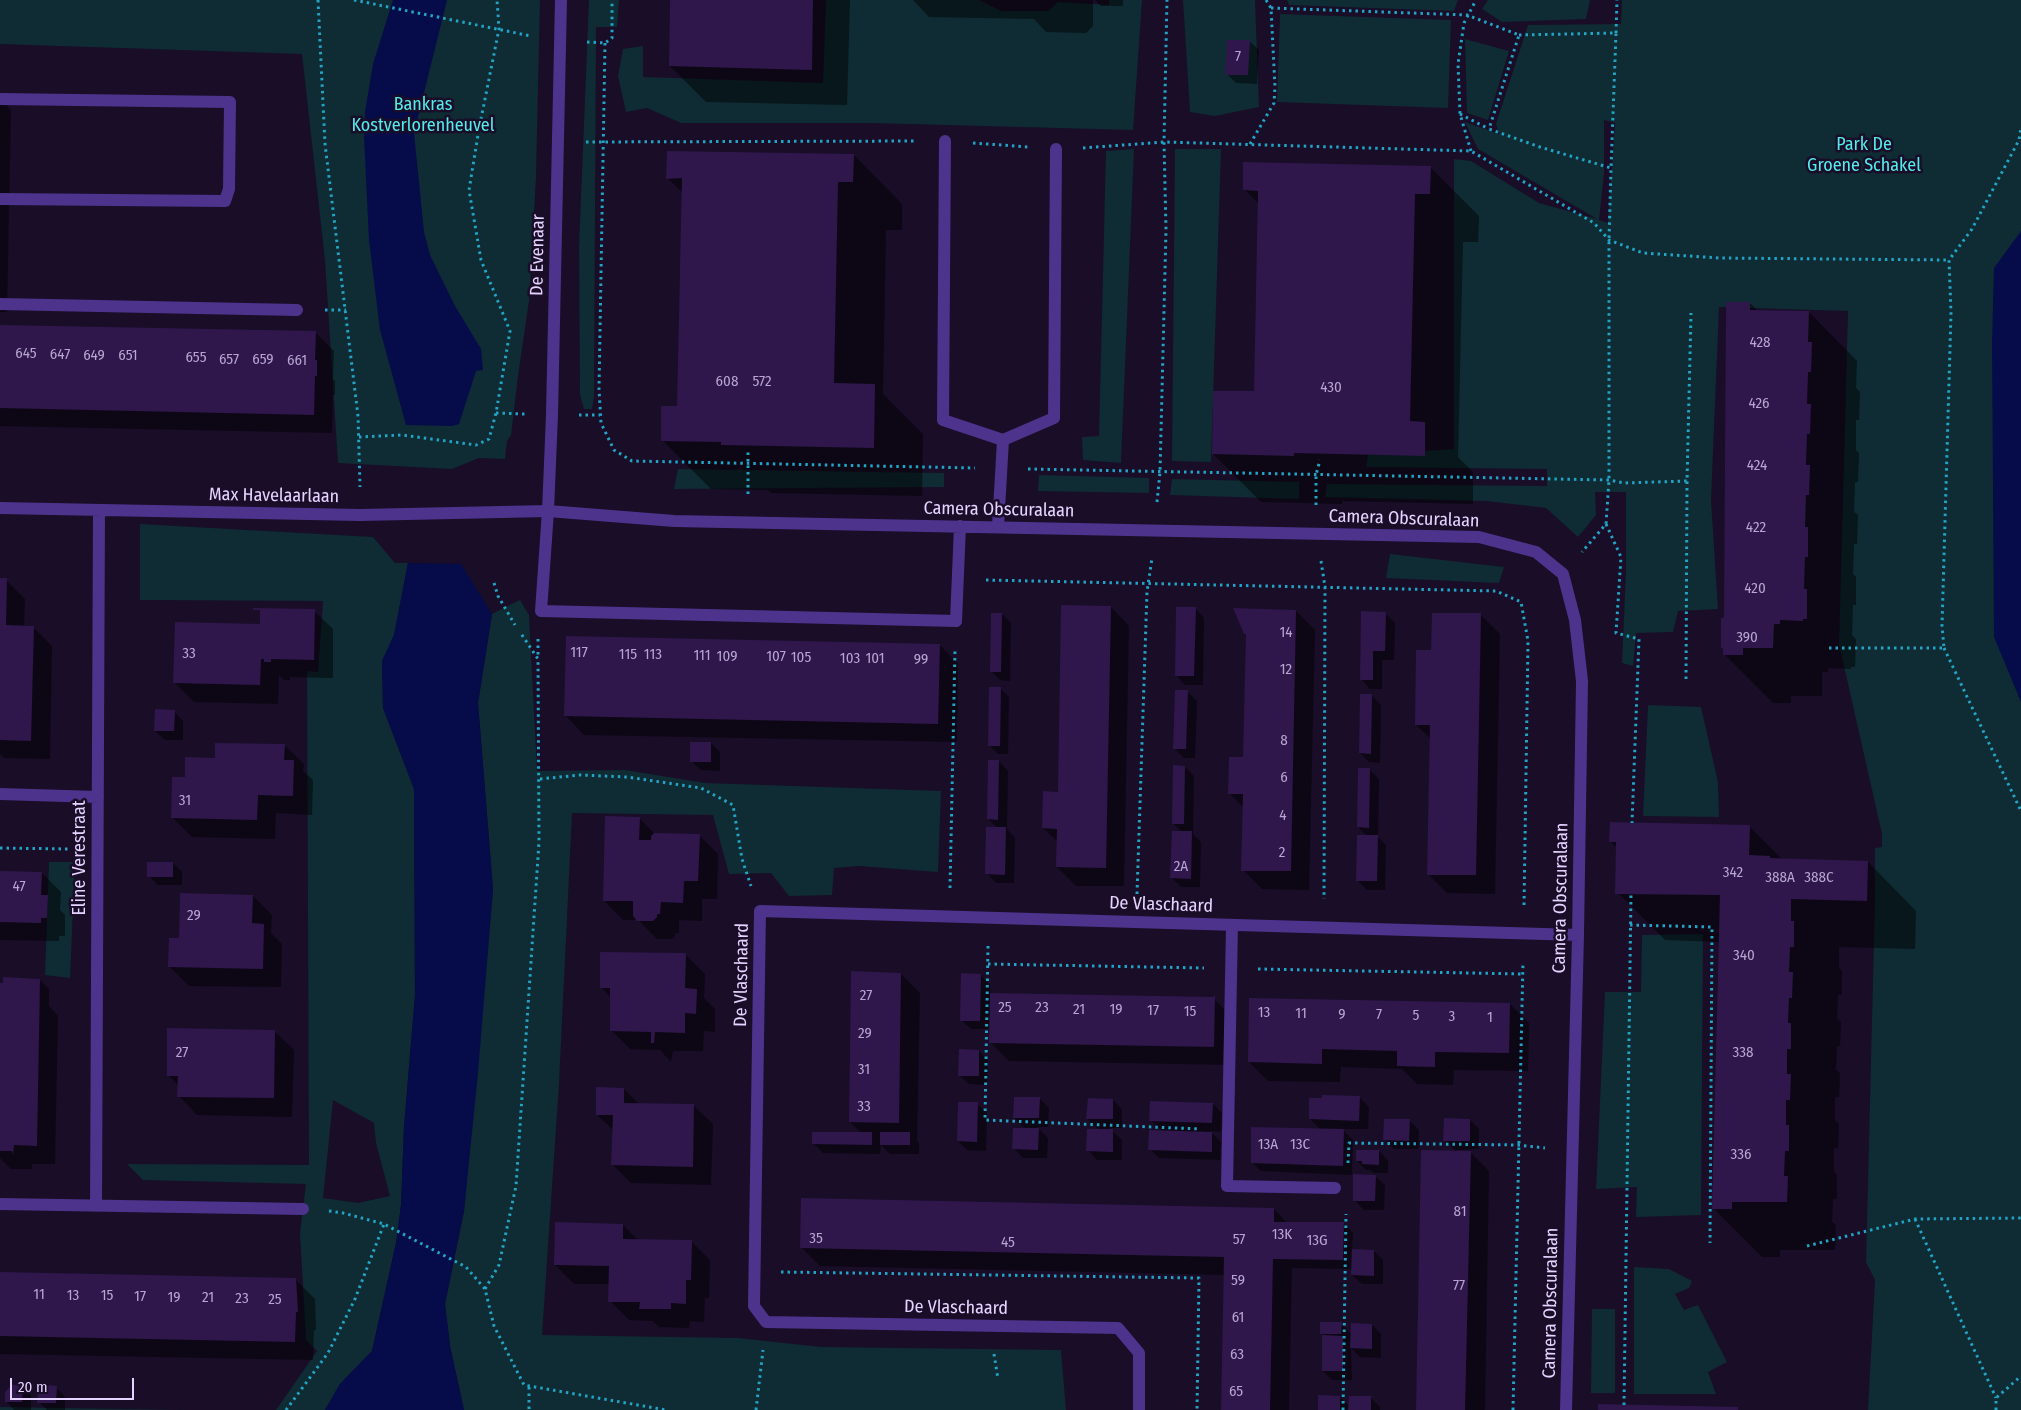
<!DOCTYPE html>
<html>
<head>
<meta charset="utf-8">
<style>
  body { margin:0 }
  #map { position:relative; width:2021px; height:1410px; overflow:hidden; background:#190d28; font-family:"Fira Sans Condensed",sans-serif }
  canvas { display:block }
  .scale { position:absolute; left:10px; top:1378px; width:124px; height:22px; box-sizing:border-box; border:2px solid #e4d4ff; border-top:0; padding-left:6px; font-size:15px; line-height:18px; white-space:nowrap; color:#e4d4ff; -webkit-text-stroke:4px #190d28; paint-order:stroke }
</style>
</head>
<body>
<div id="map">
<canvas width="2021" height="1410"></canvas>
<div class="scale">20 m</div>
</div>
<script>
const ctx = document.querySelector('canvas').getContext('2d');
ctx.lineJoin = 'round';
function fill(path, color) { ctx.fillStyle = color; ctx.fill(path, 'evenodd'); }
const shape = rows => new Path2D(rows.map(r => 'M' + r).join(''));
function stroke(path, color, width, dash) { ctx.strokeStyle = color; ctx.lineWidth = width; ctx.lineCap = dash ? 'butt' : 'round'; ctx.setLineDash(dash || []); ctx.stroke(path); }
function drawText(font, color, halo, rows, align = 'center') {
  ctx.font = font + ' "Fira Sans Condensed",sans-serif'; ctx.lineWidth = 5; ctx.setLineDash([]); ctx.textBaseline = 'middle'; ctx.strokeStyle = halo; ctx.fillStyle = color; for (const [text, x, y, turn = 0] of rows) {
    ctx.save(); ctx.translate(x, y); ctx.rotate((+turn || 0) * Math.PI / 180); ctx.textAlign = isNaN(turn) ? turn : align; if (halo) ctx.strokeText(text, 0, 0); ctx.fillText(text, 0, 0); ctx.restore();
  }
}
fill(shape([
  [0,0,540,0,536,177,529,301,518,376,511,435,507,441,505,459,479,458,452,469,338,463,325,260,302,54,0,44],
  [589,0,619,0,617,27,596,27,594,397,592,409,584,409,580,395,579,247],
  [826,0,979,0,1001,11,1048,11,1058,2,1109,5,1109,0,1142,0,1133,130,872,123,681,123,647,108,626,112,618,76,623,49,643,46,643,77,823,83],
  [1183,0,1255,0,1259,107,1215,116,1190,112],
  [1287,0,1458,0,1454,11,1289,5],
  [1488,0,1590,0,1586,19,1502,22,1482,9],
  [1622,0,2021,0,2021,1410,1868,1410,1875,1280,1866,1262,1875,899,1875,848,1882,847,1882,834,1839,644,1848,311,1719,307,1711,500,1718,609,1678,611,1673,632,1636,633,1633,666,1622,663,1626,571,1626,492,1595,492,1596,515,1578,537,1546,508,1487,501,1325,497,1327,484,1547,486,1547,469,1366,467,1368,455,1454,449,1454,159,1471,161,1539,203,1597,219,1478,149,1465,122,1499,134,1496,124,1528,25,1621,24],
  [1604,120,1615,123,1608,223,1599,220,1604,173],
  [1280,14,1451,20,1448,108,1277,102],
  [1465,39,1509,51,1488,120,1467,113],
  [1134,149,1121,463,1083,460,1082,437,1099,436,1106,151],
  [1175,149,1221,149,1211,462,1172,461],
  [678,469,944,473,944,487,674,489],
  [1039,475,1149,478,1149,493,1038,491],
  [1172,479,1299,482,1299,499,1170,495],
  [140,524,373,537,395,563,408,563,394,635,382,662,383,708,414,789,415,995,404,1127,401,1205,396,1243,372,1351,340,1384,325,1410,276,1410,317,1351,306,1340,300,1233,306,1184,143,1180,127,1164,309,1165,307,671,318,672,323,601,140,600],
  [333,1100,374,1123,376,1143,390,1196,358,1203,323,1198],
  [1390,554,1504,567,1499,583,1386,578],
  [520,600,529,615,537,771,625,770,705,783,941,791,938,872,859,866,834,868,832,895,789,896,771,873,729,874,713,815,572,813,559,1084,542,1335,738,1338,821,1347,1061,1350,1066,1410,464,1410,450,1346,445,1304,464,1211,493,889,478,703,492,614],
  [1648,705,1701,707,1718,782,1719,817,1643,816],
  [49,862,75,862,70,978,45,975],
  [1703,934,1701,1215,1636,1217,1637,1187,1596,1189,1605,992,1641,992,1642,935],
  [1634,1267,1669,1269,1692,1281,1689,1288,1675,1294,1684,1310,1698,1305,1727,1362,1708,1372,1716,1394,1634,1394],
  [1592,1309,1615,1309,1615,1393,1591,1393],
  [0,1407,181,1410,0,1410]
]), '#0f2b33');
fill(shape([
  [393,0,447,0,414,133,424,232,430,255,455,306,481,349,483,370,476,371,459,424,452,426,406,425,380,330,369,240,364,135,365,112,373,64],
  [2021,231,2021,702,1994,637,1992,343,1994,268],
  [408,563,461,564,492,614,478,703,493,889,478,1073,464,1211,445,1304,450,1346,464,1410,325,1410,340,1384,372,1351,396,1243,401,1205,404,1127,415,995,414,789,383,708,382,661,394,635]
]), '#050c49');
fill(shape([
  [671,0,850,0,847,105,706,102,670,66],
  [913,0,1093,0,1093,26,1086,33,1046,32,1034,19,929,17],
  [1095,0,1123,0,1123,6,1101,6],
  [1249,41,1259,50,1257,84,1236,83,1227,74],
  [0,98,11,110,7,312,0,312],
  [854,155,902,204,902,230,886,230,883,394,923,434,922,496,771,493,768,490,711,489,662,440,679,408,683,193,667,178],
  [1430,167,1479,216,1478,242,1463,242,1458,457,1473,472,1473,504,1342,501,1342,504,1261,502,1213,454,1256,393,1259,204,1244,189],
  [1750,303,1758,311,1809,312,1857,361,1856,388,1860,392,1859,420,1856,420,1856,450,1859,453,1858,482,1855,482,1854,512,1858,515,1857,544,1854,544,1853,574,1856,577,1856,605,1853,605,1852,635,1856,639,1855,667,1851,667,1851,669,1828,668,1828,672,1822,672,1822,696,1791,696,1791,703,1773,703,1725,655,1725,650,1722,647],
  [0,326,315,332,334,351,333,379,335,381,335,395,333,395,332,433,0,426],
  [0,580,6,580,25,599,24,627,33,627,52,646,50,759,4,758,0,754],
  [1111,607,1129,626,1124,886,1076,886,1057,867,1058,842,1043,828,1059,793],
  [1195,608,1204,618,1203,685,1185,685,1176,675],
  [314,611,333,629,333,678,290,677,290,680,284,680,279,675,278,704,194,702,175,683,261,625],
  [1296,611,1315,630,1309,890,1262,889,1243,870,1244,808,1230,794,1245,759],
  [1385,613,1395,623,1394,660,1382,660,1382,689,1370,689,1361,679],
  [1002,614,1011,623,1010,681,1000,680,991,671],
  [1481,615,1500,634,1495,894,1447,893,1428,874,1431,739,1416,725,1432,651],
  [940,645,958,664,957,742,584,735,566,716],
  [1000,688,1009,697,1008,754,998,754,989,745],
  [1187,691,1197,701,1195,758,1184,758,1175,749],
  [1372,696,1381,705,1380,763,1369,762,1360,753],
  [174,711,183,721,183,740,165,740,155,731],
  [711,743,720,752,720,771,701,770,691,761],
  [285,746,304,764,303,771,313,780,312,815,276,813,275,839,192,837,173,818,186,779,216,759],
  [999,761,1008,771,1007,829,1015,838,1014,883,996,883,987,873,998,828,988,819],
  [1185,767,1194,776,1193,834,1201,842,1200,887,1181,887,1172,878,1182,832,1173,823],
  [1370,770,1379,779,1378,837,1386,845,1385,890,1367,890,1357,880,1367,836,1358,827],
  [639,818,655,834,699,835,718,854,717,899,702,899,702,921,679,920,679,933,675,933,675,936,672,939,657,939,638,920,623,920,604,901],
  [1749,826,1783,860,1868,862,1916,911,1915,949,1839,947,1839,968,1842,971,1842,995,1838,995,1837,1018,1841,1022,1840,1046,1837,1046,1836,1070,1840,1073,1839,1097,1835,1097,1835,1120,1839,1124,1838,1148,1834,1148,1834,1171,1837,1175,1837,1199,1833,1199,1832,1222,1836,1225,1835,1250,1780,1250,1780,1257,1762,1257,1714,1209,1720,942,1665,940,1617,892,1617,848,1610,841],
  [173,863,182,872,182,885,158,885,149,876],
  [0,872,42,873,61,892,60,910,65,915,65,936,59,936,59,941,0,940],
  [253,896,272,915,271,933,282,944,281,987,189,986,170,967,180,939],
  [686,955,705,974,704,998,715,1009,715,1032,704,1031,703,1051,673,1051,671,1062,660,1050,630,1049,611,1030,611,998,601,987],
  [901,974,920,993,917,1141,919,1143,919,1154,890,1154,881,1145,880,1154,823,1153,814,1144,862,1134,850,1122],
  [981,975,990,985,990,994,1214,999,1233,1018,1232,1065,1009,1061,990,1042,991,1029,971,1029,961,1020],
  [40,980,49,989,49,1006,58,1016,55,1164,32,1164,32,1169,11,1169,0,1158,0,984],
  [1510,1004,1529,1023,1528,1071,1454,1070,1453,1085,1417,1084,1402,1069,1341,1067,1340,1082,1268,1081,1249,1062],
  [275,1032,294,1050,292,1117,197,1115,179,1096,179,1086,168,1075],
  [979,1051,988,1061,987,1085,969,1084,959,1075],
  [624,1089,639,1104,694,1106,713,1124,711,1185,631,1183,612,1164,614,1131,597,1115],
  [1359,1097,1369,1107,1368,1129,1342,1129,1353,1140,1352,1175,1261,1171,1252,1162,1321,1130,1310,1119],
  [1040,1099,1049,1108,1048,1127,1037,1127,1048,1138,1047,1158,1023,1158,1014,1148,1026,1129,1014,1118],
  [1113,1100,1122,1109,1122,1128,1110,1128,1122,1140,1122,1160,1097,1160,1088,1150,1099,1130,1088,1119],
  [977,1104,987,1113,986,1151,967,1150,958,1141],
  [1213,1104,1222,1113,1221,1132,1210,1131,1221,1142,1220,1160,1159,1158,1150,1149,1162,1131,1151,1120],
  [1470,1120,1479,1129,1479,1149,1455,1150,1445,1140],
  [1410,1121,1419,1130,1418,1149,1394,1149,1385,1139],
  [1379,1151,1388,1161,1388,1173,1373,1173,1370,1170,1366,1170,1357,1161],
  [1470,1152,1489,1171,1485,1410,1417,1410],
  [1375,1176,1385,1185,1384,1210,1364,1210,1354,1200],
  [1274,1209,1287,1223,1343,1223,1353,1233,1352,1250,1374,1251,1383,1260,1383,1284,1362,1284,1352,1275,1352,1269,1292,1268,1289,1410,1222,1410,1225,1275,820,1266,801,1247],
  [623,1225,638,1240,691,1241,710,1260,709,1298,705,1298,704,1322,690,1321,689,1328,659,1327,653,1321,629,1320,610,1301,610,1284,574,1284,555,1265],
  [0,1274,296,1280,315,1299,316,1330,314,1330,313,1360,0,1354],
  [1341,1324,1352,1334,1372,1325,1381,1334,1381,1358,1360,1357,1351,1348,1352,1380,1332,1380,1323,1371,1324,1336,1321,1333],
  [22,1386,31,1395,31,1410,14,1410,6,1401],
  [56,1387,65,1397,65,1410,47,1410,39,1402],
  [1340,1397,1350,1407,1371,1398,1380,1407,1380,1410,1319,1410]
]), '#0007');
fill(shape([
  [670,0,813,0,812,70,669,66],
  [1227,40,1250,40,1248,75,1225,75],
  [667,151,854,154,853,182,838,182,834,383,875,384,874,448,721,445,721,442,661,441,661,406,677,406,682,178,666,179],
  [1243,162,1431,166,1430,194,1415,194,1410,421,1425,422,1425,456,1294,453,1294,456,1212,454,1213,391,1254,391,1258,191,1243,190],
  [1726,302,1750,302,1750,310,1809,311,1808,342,1812,342,1811,372,1808,372,1807,404,1811,404,1810,434,1807,434,1806,465,1810,465,1809,495,1806,495,1805,527,1808,527,1808,557,1805,557,1804,589,1807,589,1807,619,1803,619,1803,621,1780,620,1780,624,1774,624,1773,648,1743,648,1743,655,1723,655,1723,648,1721,648,1721,618,1724,618],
  [0,325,316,331,315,360,317,360,317,376,315,376,314,415,0,408],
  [0,578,7,578,6,625,34,626,31,741,0,740],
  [1061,605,1111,606,1106,868,1056,867,1057,829,1042,828,1043,791,1058,792],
  [1176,607,1196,607,1194,676,1175,676],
  [253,608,315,609,314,660,271,659,271,662,264,662,264,659,261,659,260,685,173,683,175,622,260,624,260,610,253,610],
  [1233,608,1296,610,1291,871,1241,871,1243,794,1228,794,1229,757,1243,757,1246,634,1244,634],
  [1361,611,1386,612,1385,651,1373,651,1373,680,1360,680],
  [991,613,1002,613,1001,672,990,672],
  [1432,613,1481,613,1476,875,1427,875,1430,725,1415,725,1416,650,1431,650],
  [566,636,940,644,938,724,564,716],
  [989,687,1001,687,1000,746,988,746],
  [1175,690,1188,690,1186,749,1173,749],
  [1360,694,1372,694,1371,754,1359,753],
  [155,709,175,710,174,731,154,731],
  [690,742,711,742,711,762,690,762],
  [215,743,285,744,284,760,294,760,293,796,258,795,257,820,171,818,172,777,185,777,185,757,215,758],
  [988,760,999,760,998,820,987,819],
  [1173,765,1185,766,1184,824,1172,824],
  [1358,768,1370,768,1369,828,1357,827],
  [605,816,640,817,639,840,651,840,651,836,654,833,700,834,698,881,684,881,683,903,661,902,660,914,657,914,657,917,653,921,637,921,633,916,633,901,603,901],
  [1610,822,1750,825,1749,855,1770,856,1770,858,1868,861,1867,901,1791,899,1791,921,1794,921,1794,947,1790,947,1789,972,1793,972,1792,998,1789,998,1788,1023,1791,1023,1791,1049,1787,1049,1787,1074,1791,1074,1790,1100,1786,1100,1786,1125,1789,1125,1789,1151,1785,1151,1784,1176,1788,1176,1787,1202,1732,1202,1732,1209,1712,1209,1720,895,1615,894,1616,842,1609,842],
  [986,827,1006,827,1005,875,985,874],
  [1172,831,1192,831,1191,879,1170,878],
  [1357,835,1378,835,1377,881,1356,881],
  [147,862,173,862,173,877,147,877],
  [0,871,42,872,41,895,48,895,47,918,41,918,41,923,0,922],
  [180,893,253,895,252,923,264,924,263,969,168,967,169,938,179,938],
  [600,952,686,953,685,988,697,989,696,1014,685,1013,685,1033,655,1032,654,1043,651,1043,651,1032,610,1031,610,988,600,988],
  [851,971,901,973,899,1123,849,1122],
  [961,973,981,974,980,1021,960,1021],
  [3,977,40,979,37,1146,14,1145,13,1155,12,1151,0,1151,0,983,3,983],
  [990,993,1213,997,1215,995,1214,1047,989,1043],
  [1249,998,1510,1003,1509,1053,1435,1052,1435,1067,1397,1066,1397,1051,1322,1049,1322,1064,1248,1062],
  [167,1028,275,1030,274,1098,177,1097,178,1076,167,1076],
  [959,1049,979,1050,979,1076,958,1076],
  [596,1087,624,1088,624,1103,694,1104,693,1167,611,1165,613,1115,596,1115],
  [1322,1095,1360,1096,1359,1121,1309,1119,1309,1098,1322,1098],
  [1014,1097,1040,1097,1039,1118,1013,1118],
  [1088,1098,1113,1099,1113,1119,1086,1119],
  [1150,1101,1213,1103,1212,1123,1149,1121],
  [958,1102,978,1102,977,1142,957,1141],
  [1444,1118,1470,1119,1470,1141,1443,1141],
  [1384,1119,1410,1119,1409,1141,1383,1140],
  [1251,1127,1344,1129,1343,1166,1251,1163],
  [1013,1128,1039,1128,1038,1150,1012,1149],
  [1087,1129,1113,1129,1113,1152,1086,1151],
  [1149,1130,1212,1132,1212,1152,1148,1150],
  [812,1132,872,1132,872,1145,812,1144],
  [880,1132,910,1132,910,1145,880,1145],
  [1356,1150,1379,1150,1379,1165,1362,1164,1362,1161,1356,1161],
  [1421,1150,1471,1151,1465,1410,1416,1410],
  [1353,1174,1376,1175,1375,1201,1353,1201],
  [801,1198,1274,1208,1274,1222,1344,1222,1343,1260,1273,1259,1270,1410,1221,1410,1224,1257,800,1248],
  [555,1222,623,1224,623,1239,692,1240,691,1280,686,1280,686,1304,671,1303,671,1309,639,1309,640,1302,608,1302,609,1266,554,1265],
  [1352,1249,1374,1250,1374,1276,1351,1275],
  [0,1272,296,1278,298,1312,296,1312,295,1342,0,1336],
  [1320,1322,1342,1322,1341,1334,1320,1334],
  [1351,1323,1372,1324,1372,1349,1350,1348],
  [1322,1335,1343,1336,1343,1371,1322,1371],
  [12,1385,23,1385,22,1402,5,1402,5,1392],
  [45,1385,57,1386,56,1403,37,1403,38,1392],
  [1318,1395,1340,1396,1340,1410,1318,1410],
  [1349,1396,1371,1396,1371,1410,1348,1410],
  [1598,1404,1738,1407,1738,1410,1598,1410]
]), '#2f174b');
stroke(shape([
  [318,0,325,144,358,416,360,487],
  [354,0,531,36],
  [1271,8,1467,15,1519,35,1489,129,1540,147,1611,168,1609,240,1609,480,1606,524,1582,552],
  [1616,33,1617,0],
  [1519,35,1616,33,1611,168],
  [587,42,605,43,612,38,612,0],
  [605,43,599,389,601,423,614,450,632,461,975,468],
  [1460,114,1489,129],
  [586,142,917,141],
  [973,143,1029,147],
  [1250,144,1274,103,1275,87,1271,8,1266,0],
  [1083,148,1164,142,1471,151,1594,223,1609,240,1643,253,1719,258,1949,260],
  [1471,151,1460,114,1458,64,1464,23,1476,0],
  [325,310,346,310],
  [496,413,525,414],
  [579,415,600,415],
  [359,437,402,435,476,445,489,439,496,413,510,331,481,260,469,190,479,129,499,29,497,0],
  [1028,469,1609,480,1624,483,1687,481,1691,313],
  [748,494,748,450],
  [1157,502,1160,472,1166,230,1164,142,1167,0],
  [1316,505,1316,475,1320,460],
  [1606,524,1621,557,1616,633,1639,639,1632,823],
  [1321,561,1325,587,1324,899],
  [986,580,1496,591,1521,602,1528,641,1524,906],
  [494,583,498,596,515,625],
  [538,639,538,658],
  [1829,648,1944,648,1942,626,1951,313,1949,260,1972,229,2019,140,2021,128],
  [1944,648,2021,811],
  [1686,679,1687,481],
  [540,779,580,775,627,777,701,788,733,805,742,859,751,886],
  [0,848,69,849],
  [950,888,955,650],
  [1137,894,1147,592,1152,558],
  [1630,925,1712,927,1710,1243],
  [988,946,985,1120,1200,1129],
  [988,964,1204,968],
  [1258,969,1523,974],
  [1348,1163,1349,1143,1518,1145,1545,1148],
  [329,1211,343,1213,384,1224,466,1267,485,1289,494,1326,524,1385,666,1410],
  [1915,1219,1996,1398],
  [1807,1246,1915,1219,2021,1218],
  [781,1272,1199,1278,1197,1410],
  [485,1289,499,1265,516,1186,539,842,538,659,520,632],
  [994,1354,998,1379],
  [529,1387,529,1410],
  [1624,1405,1631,893],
  [286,1410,328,1353,355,1299,384,1224],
  [756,1410,763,1350],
  [1343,1410,1346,1214],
  [1513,1410,1523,962],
  [1996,1410,1996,1398,2021,1376]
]), '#22a4c5', 3, [2.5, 4]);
stroke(shape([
  [0,99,230,102,229,189,225,201,0,199],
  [945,141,943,420,1003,440],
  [548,511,541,611,956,621],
  [998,527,1003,440,1054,418,1056,149],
  [1232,925,1227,1186,1335,1188]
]), '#4d338c', 12);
stroke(shape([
  [0,304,297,310],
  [0,508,360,515,548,511,674,521,1479,537,1536,552,1563,574,1575,620,1582,681,1578,935,1566,1410],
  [548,511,552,415,561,0],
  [956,621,960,526],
  [0,794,98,797],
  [0,1204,303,1209],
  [96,1206,99,511],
  [1139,1410,1139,1353,1118,1328,766,1322,754,1306,760,911,1578,935]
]), '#4d338c', 12);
drawText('15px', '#b7a5d2', null, [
  ["7",1238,57],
  ["428",1760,343],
  ["645",26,354],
  ["647",60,355],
  ["649",94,356],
  ["651",128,356],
  ["655",196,358],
  ["657",229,360],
  ["659",263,360],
  ["661",297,361],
  ["608",727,382],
  ["572",762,382],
  ["430",1331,388],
  ["426",1759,404],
  ["424",1757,466],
  ["422",1756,528],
  ["420",1755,589],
  ["14",1286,633],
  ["390",1747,638],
  ["117",579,653],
  ["33",189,654],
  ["115",628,655],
  ["113",653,655],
  ["111",702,656],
  ["109",727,657],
  ["107",776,657],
  ["105",801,658],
  ["103",850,659],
  ["101",875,659],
  ["99",921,660],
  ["12",1286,670],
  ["8",1284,741],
  ["6",1284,778],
  ["31",185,801],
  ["4",1283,816],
  ["2",1282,853],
  ["2A",1181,867],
  ["342",1733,873],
  ["388A",1780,878],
  ["388C",1819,878],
  ["47",19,887],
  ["29",194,916],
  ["340",1744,956],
  ["27",866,996],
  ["25",1005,1008],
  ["23",1042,1008],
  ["21",1079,1010],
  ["19",1116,1010],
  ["17",1153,1011],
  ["15",1190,1012],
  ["13",1264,1013],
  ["11",1301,1014],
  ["9",1342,1015],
  ["7",1379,1015],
  ["5",1416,1016],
  ["3",1452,1017],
  ["1",1490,1018],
  ["29",865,1034],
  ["27",182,1053],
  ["338",1743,1053],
  ["31",864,1070],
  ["33",864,1107],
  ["13A",1268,1145],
  ["13C",1300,1145],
  ["336",1741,1155],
  ["81",1460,1212],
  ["13K",1282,1235],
  ["35",816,1239],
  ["57",1239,1240],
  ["13G",1317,1241],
  ["45",1008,1243],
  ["59",1238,1281],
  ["77",1459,1286],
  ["11",39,1295],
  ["13",73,1296],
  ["15",107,1296],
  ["17",140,1297],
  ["19",174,1298],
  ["21",208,1298],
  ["23",242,1299],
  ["25",275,1300],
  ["61",1238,1318],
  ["63",1237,1355],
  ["65",1236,1392]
]);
drawText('18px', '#53ebec', '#190d28', [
  ["Bankras",423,105],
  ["Kostverlorenheuvel",423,126],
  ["Park De",1864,145],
  ["Groene Schakel",1864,166]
]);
drawText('18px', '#e4d4ff', '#190d28', [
  ["De Evenaar",538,255,-89],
  ["Max Havelaarlaan",274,496,1],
  ["Camera Obscuralaan",999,510,1],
  ["Camera Obscuralaan",1404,519,2],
  ["Eline Verestraat",80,858,-90],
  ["Camera Obscuralaan",1561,898,-89],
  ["De Vlaschaard",1161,905,2],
  ["De Vlaschaard",742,975,-89],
  ["Camera Obscuralaan",1551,1303,-89],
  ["De Vlaschaard",956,1308,1]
]);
</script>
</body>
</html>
